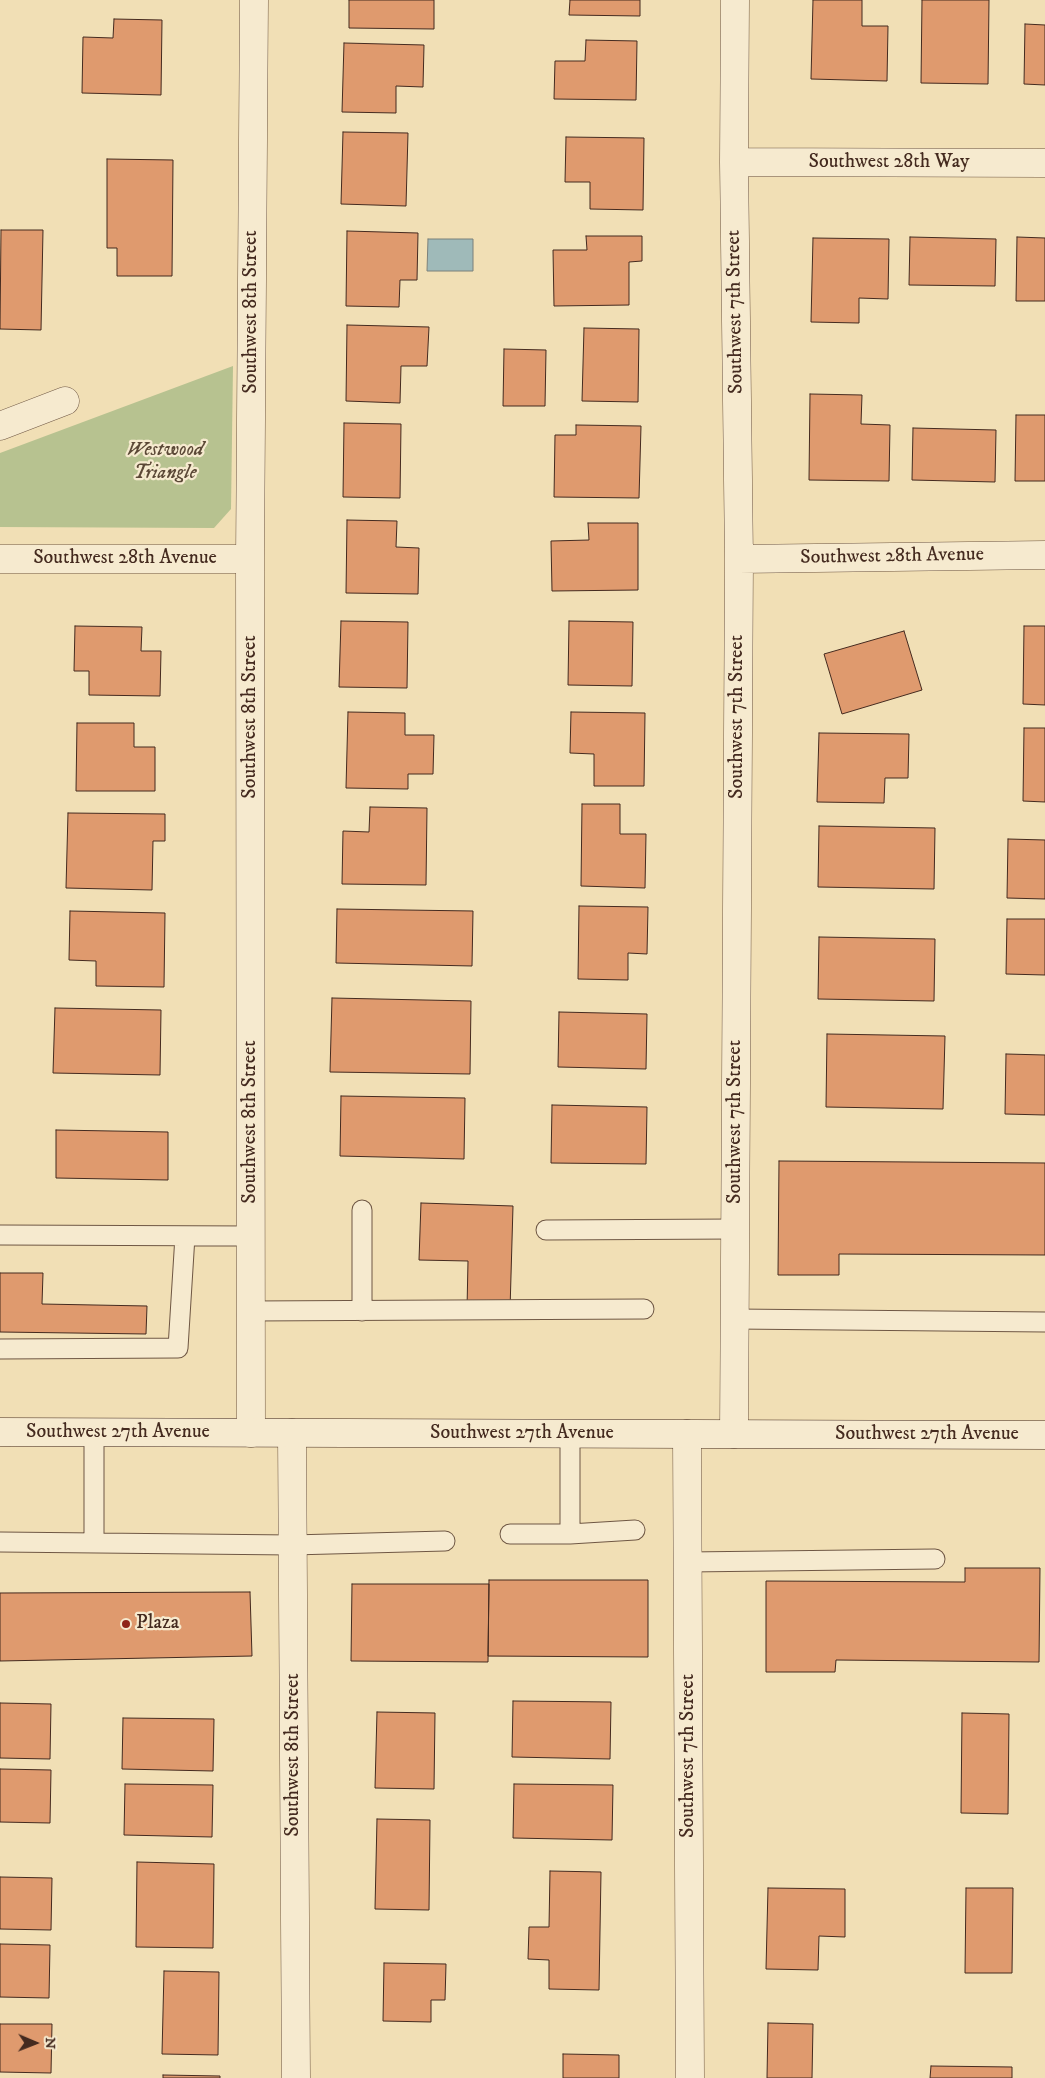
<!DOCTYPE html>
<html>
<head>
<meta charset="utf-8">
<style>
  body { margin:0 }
  #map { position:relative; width:1045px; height:2078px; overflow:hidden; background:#f1dfb5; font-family:"IM FELL DW Pica",serif }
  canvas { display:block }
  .north { position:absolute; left:10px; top:2018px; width:50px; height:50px; -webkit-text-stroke:4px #f6eacf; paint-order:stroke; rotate:91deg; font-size:14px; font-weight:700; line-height:20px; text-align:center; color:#442a1f }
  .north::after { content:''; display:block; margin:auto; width:18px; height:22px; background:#442a1f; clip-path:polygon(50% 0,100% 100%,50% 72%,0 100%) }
</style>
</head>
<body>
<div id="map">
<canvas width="1045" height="2078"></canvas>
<div class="north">N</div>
</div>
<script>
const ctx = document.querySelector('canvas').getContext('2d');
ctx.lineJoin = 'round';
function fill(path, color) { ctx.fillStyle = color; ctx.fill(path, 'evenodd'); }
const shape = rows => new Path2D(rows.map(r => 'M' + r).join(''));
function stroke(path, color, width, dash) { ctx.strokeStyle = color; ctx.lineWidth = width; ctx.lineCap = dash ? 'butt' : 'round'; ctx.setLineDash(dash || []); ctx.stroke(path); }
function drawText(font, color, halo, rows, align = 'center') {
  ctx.font = font + ' "IM FELL DW Pica",serif'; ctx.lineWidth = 4.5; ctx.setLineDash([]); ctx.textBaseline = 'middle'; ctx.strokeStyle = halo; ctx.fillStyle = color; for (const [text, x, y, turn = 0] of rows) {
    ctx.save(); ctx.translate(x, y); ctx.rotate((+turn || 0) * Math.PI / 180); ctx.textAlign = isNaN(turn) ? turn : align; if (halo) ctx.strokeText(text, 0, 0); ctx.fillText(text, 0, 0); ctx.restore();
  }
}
fill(shape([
  [233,366,231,509,214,528,0,527,0,453]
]), '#b7c290');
const water = shape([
  [428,239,473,239,473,271,427,271,428,239]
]);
fill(water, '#9fbab9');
stroke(water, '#7b807b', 1);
const building = shape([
  [349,0,434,0,434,29,349,28,349,0],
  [570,0,640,0,640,16,569,15,570,0],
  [813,0,862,0,862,26,888,26,887,81,811,79,813,0],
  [922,0,989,0,988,84,921,83,922,0],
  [114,19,162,20,161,95,82,93,83,37,113,38,114,19],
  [1025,24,1045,25,1045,85,1024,84,1025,24],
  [586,40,637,41,636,100,554,99,555,61,585,61,586,40],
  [344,43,424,45,423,87,396,86,396,113,342,112,344,43],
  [343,132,408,133,406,206,341,204,343,132],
  [566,137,644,138,643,210,590,209,590,182,565,182,566,137],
  [107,159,173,160,172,276,117,276,117,248,107,248,107,159],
  [1,230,43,230,41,330,0,329,1,230],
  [347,231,418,233,417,280,400,280,399,307,346,306,347,231],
  [586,236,642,236,642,261,629,262,629,305,554,306,553,250,587,250,586,236],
  [910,237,996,239,995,286,909,285,910,237],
  [1017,237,1045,238,1045,301,1016,301,1017,237],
  [813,238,889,239,888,299,859,298,859,323,811,322,813,238],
  [347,325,429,327,427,366,401,366,400,403,346,401,347,325],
  [584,328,639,329,638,402,582,401,584,328],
  [504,349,546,350,545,406,503,406,504,349],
  [810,394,862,395,861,424,890,425,889,481,809,480,810,394],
  [1016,415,1045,415,1045,481,1015,481,1016,415],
  [344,423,401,424,400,498,343,497,344,423],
  [576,425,641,426,639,498,554,497,555,435,576,435,576,425],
  [913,428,996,430,995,482,912,480,913,428],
  [347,520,397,521,396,547,419,548,418,594,346,593,347,520],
  [588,523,638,523,638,590,552,591,551,541,589,540,588,523],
  [341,621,408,622,407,688,339,687,341,621],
  [569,621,633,622,632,686,568,685,569,621],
  [75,626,142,627,141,651,161,651,160,696,89,695,89,671,74,671,75,626],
  [1024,626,1045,626,1045,705,1023,704,1024,626],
  [904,631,922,690,842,714,824,654,904,631],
  [348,712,405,713,405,735,434,735,433,774,408,774,408,789,346,788,348,712],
  [571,712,645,713,644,786,594,786,594,754,570,753,571,712],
  [77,723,134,723,134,747,155,747,155,791,76,791,77,723],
  [1024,728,1045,728,1045,802,1023,801,1024,728],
  [819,733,909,734,908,778,885,778,884,803,817,802,819,733],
  [582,804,620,804,620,834,646,834,645,888,581,886,582,804],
  [370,807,427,808,426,885,342,884,343,831,369,832,370,807],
  [68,813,165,814,165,841,153,841,152,890,66,888,68,813],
  [819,826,935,828,934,889,818,887,819,826],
  [1008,839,1045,840,1045,899,1007,898,1008,839],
  [579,906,648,907,647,954,628,953,628,980,578,979,579,906],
  [337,909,473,911,472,966,336,963,337,909],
  [70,911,165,913,164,987,96,986,96,961,69,960,70,911],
  [1007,919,1045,919,1045,975,1006,974,1007,919],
  [819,937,935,939,934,1001,818,999,819,937],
  [332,998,471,1001,470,1074,330,1072,332,998],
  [55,1008,161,1010,160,1075,53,1073,55,1008],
  [559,1012,647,1014,646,1069,558,1067,559,1012],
  [827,1034,945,1036,943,1109,826,1107,827,1034],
  [1006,1054,1045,1055,1045,1115,1005,1114,1006,1054],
  [341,1096,465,1098,464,1159,340,1156,341,1096],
  [552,1105,647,1107,646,1164,551,1163,552,1105],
  [56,1130,168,1132,168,1180,56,1178,56,1130],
  [779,1161,1045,1163,1045,1255,839,1254,839,1275,778,1275,779,1161],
  [421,1203,513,1206,510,1310,467,1309,468,1261,419,1260,421,1203],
  [0,1273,43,1273,42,1304,147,1306,146,1334,0,1332,0,1273],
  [965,1568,1040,1568,1039,1662,836,1660,835,1672,766,1672,766,1581,965,1582,965,1568],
  [489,1580,648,1580,648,1657,488,1656,489,1580],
  [352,1584,489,1584,488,1662,351,1661,352,1584],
  [250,1592,252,1656,0,1661,0,1593,250,1592],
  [513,1701,611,1702,610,1759,512,1757,513,1701],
  [0,1703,51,1704,50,1759,0,1758,0,1703],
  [377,1712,435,1713,434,1789,375,1788,377,1712],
  [962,1713,1009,1714,1008,1814,961,1813,962,1713],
  [123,1718,214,1719,213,1771,122,1769,123,1718],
  [0,1769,51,1770,50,1823,0,1822,0,1769],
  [125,1784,213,1785,212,1837,124,1835,125,1784],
  [514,1784,613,1785,612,1840,513,1838,514,1784],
  [377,1819,430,1820,429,1910,375,1909,377,1819],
  [137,1862,214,1864,213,1948,136,1947,137,1862],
  [550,1871,601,1872,599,1990,549,1989,549,1960,528,1959,529,1927,549,1927,550,1871],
  [0,1877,52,1878,51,1930,0,1929,0,1877],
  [768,1888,845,1889,845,1937,819,1936,818,1970,766,1969,768,1888],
  [966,1888,1013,1888,1012,1973,965,1973,966,1888],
  [0,1944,50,1945,49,1998,0,1997,0,1944],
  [384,1963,446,1964,445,2000,431,2000,431,2022,383,2021,384,1963],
  [164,1971,219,1972,218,2055,162,2054,164,1971],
  [768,2023,813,2024,812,2078,767,2078,768,2023],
  [0,2024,52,2024,51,2073,0,2072,0,2024],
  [563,2054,619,2055,619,2078,563,2078,563,2054],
  [931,2066,1012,2067,1012,2078,930,2078,931,2066],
  [163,2075,220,2076,220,2078,163,2078,163,2075]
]);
fill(building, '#df9a6e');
stroke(building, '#442a1f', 1);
const lane = shape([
  [546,1230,735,1229],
  [0,1235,251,1236],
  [251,1311,644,1309],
  [362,1311,362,1210],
  [735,1319,1045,1322],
  [0,1349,178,1348,185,1236],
  [94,1432,94,1542],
  [510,1534,570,1534,635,1530],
  [570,1534,570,1434],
  [0,1542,292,1545,445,1541],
  [688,1562,935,1559]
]);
const street = shape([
  [734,162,1045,163],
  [0,426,65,401],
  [0,559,250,559],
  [739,559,1045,555],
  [251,1433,250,559,254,0],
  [292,1433,296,2078],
  [687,1434,690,2078],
  [734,1434,739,559,734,162,735,0]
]);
const secondary = shape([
  [0,1432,1045,1435]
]);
stroke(lane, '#6f5744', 21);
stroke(street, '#6f5744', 29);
stroke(secondary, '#442a1f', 29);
stroke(lane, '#f6eacf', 19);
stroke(street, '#f6eacf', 28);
stroke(secondary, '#f6eacf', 28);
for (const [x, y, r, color] of [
  [126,1624,5,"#8f2418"]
]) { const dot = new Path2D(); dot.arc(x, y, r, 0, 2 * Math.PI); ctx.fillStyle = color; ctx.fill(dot); stroke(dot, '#f6eacf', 2); }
drawText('20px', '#442a1f', '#f6eacf', [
  ["Southwest 28th Way",889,163],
  ["Southwest 8th Street",252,312,-90],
  ["Southwest 7th Street",736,312,-91],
  ["Southwest 28th Avenue",892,557,-1],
  ["Southwest 28th Avenue",125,559],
  ["Southwest 8th Street",251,717,-90],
  ["Southwest 7th Street",738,717,-90],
  ["Southwest 8th Street",251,1122,-90],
  ["Southwest 7th Street",736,1122,-90],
  ["Southwest 27th Avenue",118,1433],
  ["Southwest 27th Avenue",522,1434],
  ["Southwest 27th Avenue",927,1435],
  ["Southwest 8th Street",294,1755,-90],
  ["Southwest 7th Street",689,1756,-90]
]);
drawText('italic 20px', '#5b4836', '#f6eacf', [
  ["Westwood",165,451],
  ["Triangle",165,474]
]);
drawText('20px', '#442a1f', '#f6eacf', [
  ["Plaza",136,1624]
], 'left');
</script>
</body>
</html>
